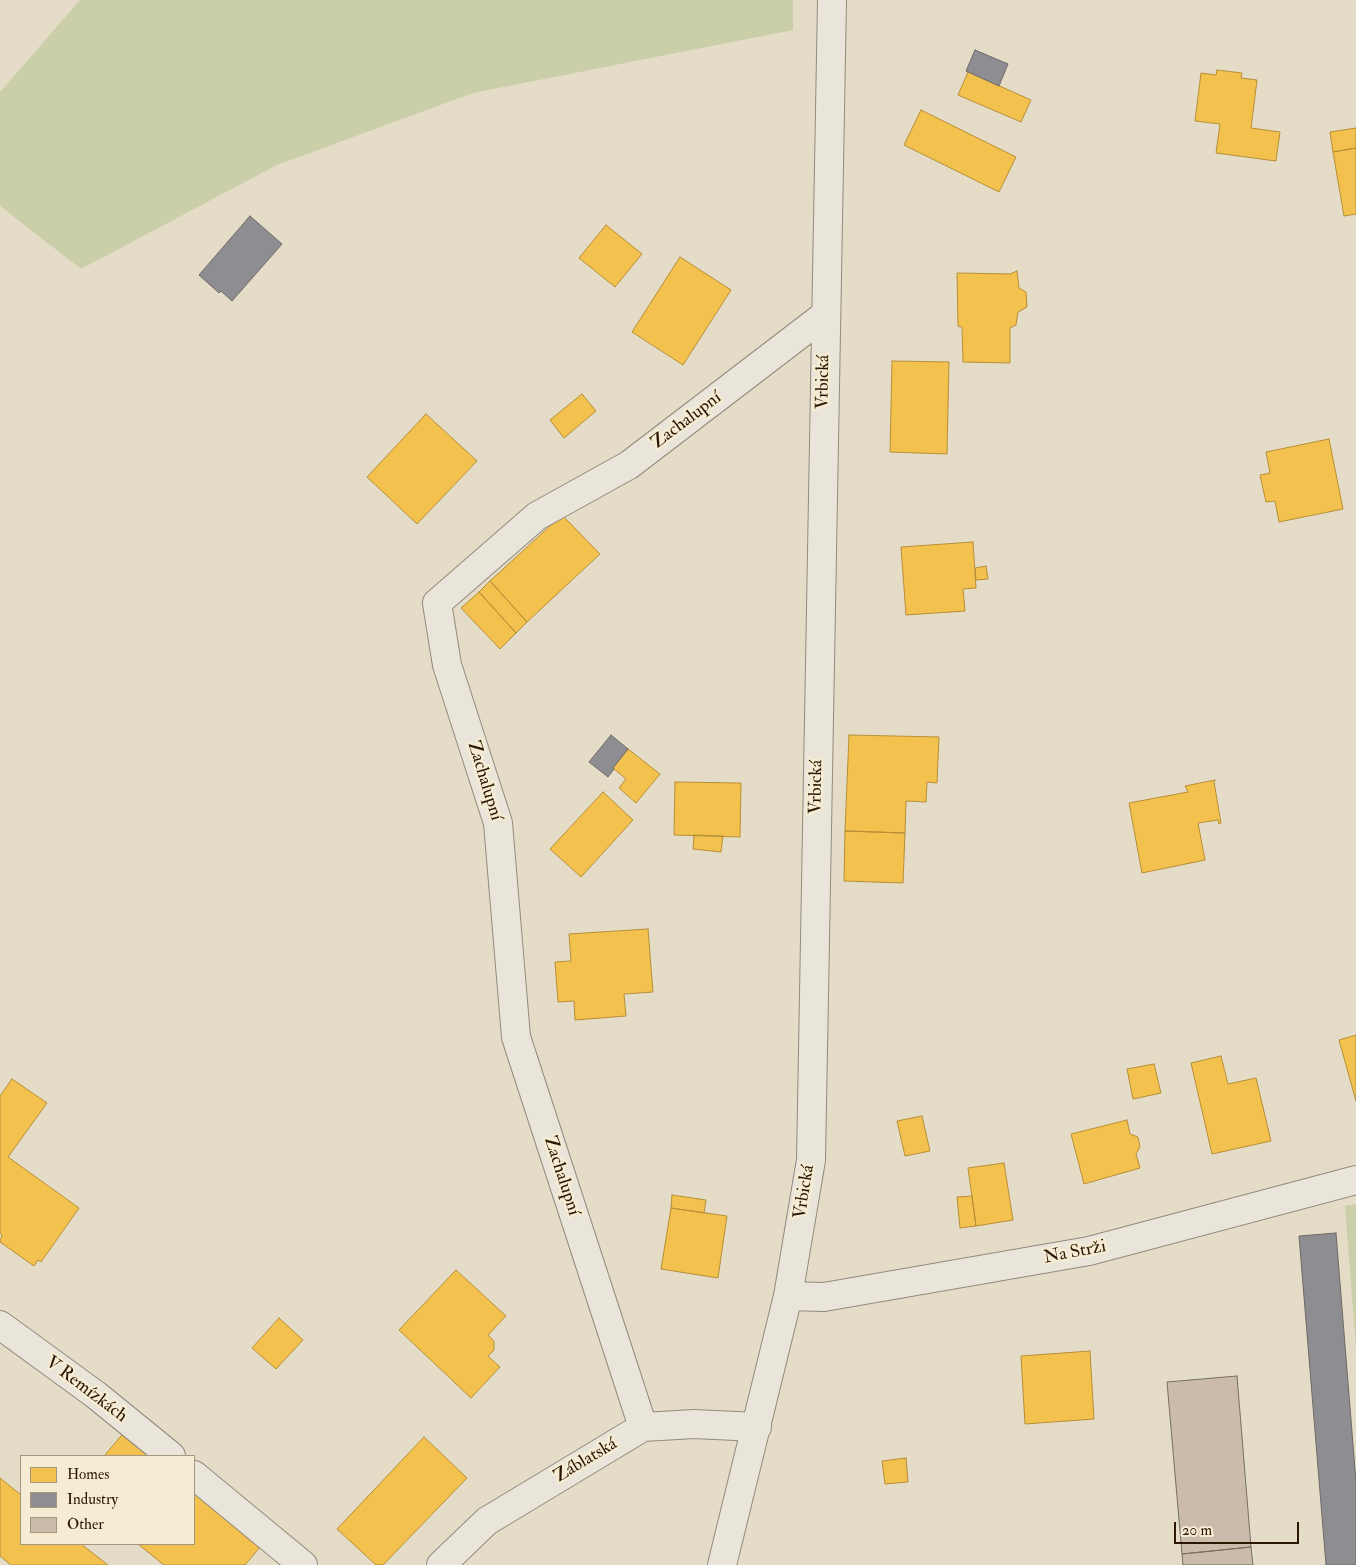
<!DOCTYPE html>
<html>
<head>
<meta charset="utf-8">
<style>
  body { margin:0 }
  #map { position:relative; width:1356px; height:1565px; overflow:hidden; background:#e4dcc7; font-family:"IM FELL Double Pica",serif }
  canvas { display:block }
  .legend { position:absolute; left:20px; top:1455px; width:175px; height:90px; box-sizing:border-box; background:#f5ecd3; border:1px solid #a5977f; margin:0; padding:6px 9px; list-style:none; font-size:15px; color:#2c1700 }
  .legend li { display:flex; align-items:center; gap:10px; height:25px }
  .legend b { width:25px; border:1px solid #a5977f }
  .scale { position:absolute; left:1174px; top:1522px; width:125px; height:22px; box-sizing:border-box; border:2px solid #2c1700; border-top:0; padding-left:6px; font-size:15px; line-height:18px; white-space:nowrap; color:#2c1700; -webkit-text-stroke:4px #f5ecd3; paint-order:stroke }
</style>
</head>
<body>
<div id="map">
<canvas width="1356" height="1565"></canvas>
<ul class="legend">
<li><b style="height:14px;background:#f2c14e"></b>Homes</li>
<li><b style="height:14px;background:#8d8d92"></b>Industry</li>
<li><b style="height:14px;background:#cabbaa"></b>Other</li>
</ul>
<div class="scale">20 m</div>
</div>
<script>
const ctx = document.querySelector('canvas').getContext('2d');
ctx.lineJoin = 'round';
function fill(path, color) { ctx.fillStyle = color; ctx.fill(path, 'evenodd'); }
const shape = rows => new Path2D(rows.map(r => 'M' + r).join(''));
function stroke(path, color, width, dash) { ctx.strokeStyle = color; ctx.lineWidth = width; ctx.lineCap = dash ? 'butt' : 'round'; ctx.setLineDash(dash || []); ctx.stroke(path); }
function drawText(font, color, halo, rows, align = 'center') {
  ctx.font = font + ' "IM FELL Double Pica",serif'; ctx.lineWidth = 5; ctx.setLineDash([]); ctx.textBaseline = 'middle'; ctx.strokeStyle = halo; ctx.fillStyle = color; for (const [text, x, y, turn = 0] of rows) {
    ctx.save(); ctx.translate(x, y); ctx.rotate((+turn || 0) * Math.PI / 180); ctx.textAlign = isNaN(turn) ? turn : align; if (halo) ctx.strokeText(text, 0, 0); ctx.fillText(text, 0, 0); ctx.restore();
  }
}
fill(shape([
  [80,0,793,0,793,30,473,93,277,165,81,269,0,206,0,92],
  [1356,1204,1356,1349,1345,1206]
]), '#cacfaa');
const homes = shape([
  [1217,70,1242,73,1241,78,1257,80,1251,128,1280,132,1276,161,1216,153,1220,124,1195,121,1201,73,1216,75,1217,70],
  [968,72,1031,100,1021,122,958,95,968,72],
  [921,110,1016,157,999,192,904,145,921,110],
  [1356,128,1356,148,1333,152,1330,132,1356,128],
  [1356,148,1356,214,1344,216,1333,152,1356,148],
  [606,225,642,254,615,287,579,258,606,225],
  [680,257,731,290,683,365,632,332,680,257],
  [1017,271,1019,288,1026,292,1027,307,1018,312,1016,325,1010,328,1010,363,963,362,962,327,958,326,957,273,1010,274,1017,271],
  [892,361,949,362,947,454,890,452,892,361],
  [582,394,596,411,564,438,550,420,582,394],
  [426,414,477,461,417,524,367,477,426,414],
  [1329,439,1343,509,1279,522,1275,501,1266,502,1260,475,1270,473,1266,452,1329,439],
  [562,515,600,554,527,622,490,581,562,515],
  [973,542,976,588,963,589,965,611,906,615,901,547,973,542],
  [986,566,988,579,976,580,975,568,986,566],
  [490,581,527,622,516,633,479,592,490,581],
  [479,592,516,633,500,649,461,608,479,592],
  [849,735,939,737,937,783,927,782,926,802,906,801,905,833,845,831,849,735],
  [628,749,660,774,636,803,619,788,626,779,613,768,628,749],
  [1215,780,1214,782,1221,823,1219,824,1218,820,1198,823,1205,860,1142,873,1129,803,1188,792,1185,786,1215,780],
  [675,782,741,783,740,837,674,835,675,782],
  [603,792,633,820,581,877,550,849,603,792],
  [845,831,905,833,903,883,844,881,845,831],
  [694,835,723,836,721,852,693,849,694,835],
  [648,929,653,992,624,994,626,1016,575,1020,574,1001,558,1002,555,962,571,961,569,934,648,929],
  [1356,1035,1356,1101,1339,1040,1356,1035],
  [1221,1056,1228,1084,1256,1078,1271,1141,1212,1154,1191,1063,1221,1056],
  [1154,1064,1161,1093,1133,1099,1127,1069,1154,1064],
  [12,1079,47,1103,8,1157,79,1208,41,1262,38,1260,34,1266,0,1242,2,1235,0,1233,0,1096,12,1079],
  [922,1116,930,1151,905,1156,897,1121,922,1116],
  [1127,1120,1130,1134,1138,1137,1140,1147,1136,1154,1140,1168,1084,1184,1071,1134,1127,1120],
  [1004,1163,1013,1220,976,1226,968,1168,1004,1163],
  [672,1195,706,1200,704,1213,671,1208,672,1195],
  [972,1196,976,1226,960,1228,957,1197,972,1196],
  [671,1208,727,1216,718,1278,661,1269,671,1208],
  [456,1270,506,1316,488,1335,494,1341,494,1350,488,1356,500,1367,471,1398,399,1330,456,1270],
  [279,1318,303,1340,276,1369,252,1348,279,1318],
  [1090,1351,1094,1419,1025,1424,1021,1356,1090,1351],
  [127,1429,160,1456,104,1456,127,1429],
  [424,1437,467,1478,383,1565,376,1565,337,1529,424,1437],
  [906,1458,908,1482,885,1484,882,1461,906,1458],
  [0,1478,21,1495,21,1544,81,1544,108,1565,11,1565,0,1556,0,1478],
  [194,1484,264,1542,245,1565,164,1565,138,1544,194,1544,194,1484]
]);
fill(homes, '#f2c14e');
stroke(homes, '#b78e37', 1);
const industry = shape([
  [975,50,1008,64,999,86,966,71,975,50],
  [250,216,282,244,232,301,221,291,219,293,199,275,250,216],
  [611,735,628,749,613,768,614,769,608,777,589,762,611,735],
  [1336,1233,1356,1482,1356,1565,1326,1565,1299,1236,1336,1233]
]);
fill(industry, '#8d8d92');
stroke(industry, '#706a66', 1);
const building = shape([
  [1237,1376,1251,1547,1182,1554,1167,1382,1237,1376],
  [1251,1547,1253,1565,1183,1565,1182,1554,1251,1547]
]);
fill(building, '#cabbaa');
stroke(building, '#776f61', 1);
const minor = shape([
  [788,1296,824,1297,1089,1251,1356,1180],
  [0,1325,96,1395,171,1456],
  [643,1427,516,1037,498,823,447,665,437,603,537,516,629,465,825,315],
  [194,1475,303,1565],
  [441,1565,487,1521,643,1427,694,1424,757,1427]
]);
const tertiary = shape([
  [722,1565,788,1296,811,1160,832,0]
]);
stroke(minor, '#928a7c', 30);
stroke(tertiary, '#928a7c', 30);
stroke(minor, '#e9e5db', 28);
stroke(tertiary, '#e9e5db', 28);
drawText('18px', '#2c1700', '#f5ecd3', [
  ["Vrbická",824,382,-89],
  ["Zachalupní",687,421,-37],
  ["Zachalupní",484,781,73],
  ["Vrbická",817,787,-89],
  ["Zachalupní",561,1176,72],
  ["Vrbická",805,1192,-81],
  ["Na Strži",1075,1253,-11],
  ["V Remízkách",86,1390,37],
  ["Záblatská",586,1461,-31]
]);
</script>
</body>
</html>
